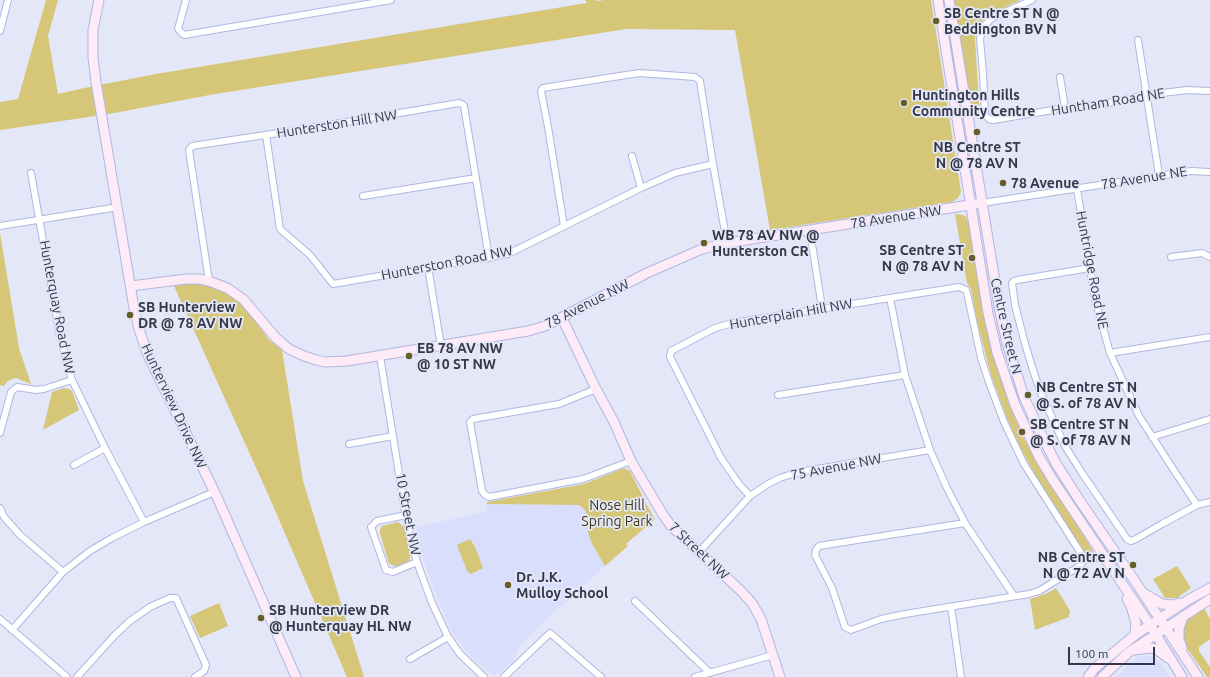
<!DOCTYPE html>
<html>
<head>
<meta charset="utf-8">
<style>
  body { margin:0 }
  #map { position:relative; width:1210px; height:677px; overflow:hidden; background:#e4e7f8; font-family:Ubuntu,sans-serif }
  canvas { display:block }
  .scale { position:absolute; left:1068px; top:647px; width:87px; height:18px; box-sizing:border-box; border:2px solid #353849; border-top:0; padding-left:5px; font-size:12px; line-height:14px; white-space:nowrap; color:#353849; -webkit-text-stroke:3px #e4e7f8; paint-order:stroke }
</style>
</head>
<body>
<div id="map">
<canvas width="1210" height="677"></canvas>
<div class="scale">100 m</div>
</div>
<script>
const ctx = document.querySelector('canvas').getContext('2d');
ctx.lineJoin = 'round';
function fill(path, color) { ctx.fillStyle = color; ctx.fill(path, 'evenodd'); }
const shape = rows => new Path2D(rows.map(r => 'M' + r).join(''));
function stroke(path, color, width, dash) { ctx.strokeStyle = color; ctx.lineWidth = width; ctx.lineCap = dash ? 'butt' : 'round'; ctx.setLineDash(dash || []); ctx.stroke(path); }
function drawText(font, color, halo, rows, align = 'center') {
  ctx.font = font + ' Ubuntu,sans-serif'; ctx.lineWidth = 3.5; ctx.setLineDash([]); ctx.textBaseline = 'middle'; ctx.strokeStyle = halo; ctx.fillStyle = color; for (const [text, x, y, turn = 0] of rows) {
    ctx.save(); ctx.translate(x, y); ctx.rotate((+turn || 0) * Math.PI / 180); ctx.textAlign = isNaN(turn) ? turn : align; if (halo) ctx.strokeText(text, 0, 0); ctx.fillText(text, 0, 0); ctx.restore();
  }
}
fill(shape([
  [487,504,579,505,584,509,587,514,592,544,595,550,605,566,534,631,521,645,514,659,500,673,493,675,476,661,464,649,452,632,440,605,424,562,420,550,415,527,486,512],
  [1139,656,1151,656,1160,662,1170,677,1117,677,1123,670]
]), '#dadefd');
fill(shape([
  [46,0,58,0,48,36,58,94,89,87,156,74,587,3,585,0,595,0,597,1,604,0,931,0,961,192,958,198,952,202,770,230,735,30,626,29,215,94,109,114,0,130,0,102,18,99],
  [954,0,1020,0,989,15,983,20,976,32,975,39,980,120,972,115,969,109,954,13],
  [955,214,963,215,966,217,969,223,993,354,1005,390,1021,428,1020,429,1025,441,1027,441,1047,478,1082,532,1099,562,1089,563,1088,557,1086,554,1039,482,1019,445,1007,418,991,375,977,322,971,289,967,283],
  [0,233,19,348,31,384,16,378,11,379,7,382,4,386,0,385],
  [188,284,197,284,212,287,226,293,242,305,251,315,269,340,282,350,303,481,364,677,347,677,267,492,174,286],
  [64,388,69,389,72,391,79,410,43,430,52,392],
  [624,468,630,471,649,509,655,519,626,544,628,546,605,566,592,544,588,532,587,514,584,509,579,505,487,504,487,502,584,484],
  [398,522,404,527,411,555,409,561,398,566,394,566,390,564,388,561,380,533,380,530,382,526],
  [470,539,475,547,483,568,471,574,467,571,457,545],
  [1177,566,1191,588,1177,598,1165,598,1153,579],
  [1056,588,1070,611,1069,617,1035,630,1030,599,1048,593],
  [219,603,228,626,200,638,190,616],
  [1203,606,1210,619,1210,639,1199,647,1199,651,1210,667,1210,677,1207,677,1184,644,1181,638,1186,618]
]), '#d5c678');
const street = shape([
  [186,0,178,29,184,35,391,0],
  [1032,0,992,18,983,27,980,39,983,73,985,115,989,119,993,120,1065,108,1108,103,1146,95,1187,90,1210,91],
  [0,31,8,0],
  [1138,40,1159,175],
  [1060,77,1065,108],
  [266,135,280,229,310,255,333,284,508,254,641,188,675,173,713,164],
  [632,156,641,188],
  [31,173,60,336,72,380,105,448,144,522],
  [1077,189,1095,299,1110,353,1139,416,1175,472,1197,505],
  [363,196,476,178],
  [982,203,1191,171,1210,172],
  [0,226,118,207],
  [564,226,548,127,541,91,543,88,639,73,695,77,700,81,713,164,727,243],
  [810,231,822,308],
  [1171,257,1202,253,1210,257],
  [428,267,441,346],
  [1090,268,1017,280,1014,281,1012,283,1015,305,1024,340,1032,367,1040,391,1065,446,1082,473,1127,539,1131,541,1136,539,1162,524,1197,505,1210,502],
  [209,281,189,150,192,146,305,129,459,103,462,104,464,106,489,258],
  [890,298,905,375,930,450,946,486,965,523,1014,596],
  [1110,353,1210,337],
  [380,356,405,511,411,541,417,562,432,603,448,637,460,654,484,677],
  [596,389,559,404,473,419,470,422,482,491,485,495,489,497,583,479,631,461],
  [778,395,905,375],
  [0,433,11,392,17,387,36,390,44,389,72,380],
  [1152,437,1210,419],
  [349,444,393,436],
  [74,465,105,448],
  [750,496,739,484,721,458,670,357,671,351,715,328,733,323,959,287,966,290,968,297,981,358,990,385,1004,422,1024,464,1082,555,1083,562,1078,567,1039,591,1029,594,905,614,881,619,851,630,845,627,832,588,815,555,816,550,819,546,965,523],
  [0,508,4,517,20,535,63,572],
  [406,515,377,521,371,527,386,570,393,572,417,562],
  [699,552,750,496,768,484,780,478,789,475,805,471,930,450],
  [635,601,710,673],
  [951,607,961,677],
  [0,619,67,677],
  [12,630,63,572,90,551,112,538,144,522,214,492],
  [410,659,448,637],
  [77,677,115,635,130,621,150,607,170,598,176,598,206,665,204,671,195,677],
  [504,677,550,633,601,677],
  [695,677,773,655]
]);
const secondary = shape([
  [99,0,93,30,93,58,96,82,134,308,139,329,147,353,217,497,296,677],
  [938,0,988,313,997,352,1015,405,1039,457,1053,480,1150,625,1182,677],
  [949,0,1000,312,1007,343,1024,397,1046,444,1057,465,1080,501,1133,578,1198,677],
  [131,286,186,279,199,279,209,281,227,288,243,299,276,338,289,349,304,356,316,360,325,362,347,361,528,331,545,326,647,273,702,249,727,243,982,203],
  [562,318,596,389,614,422,631,461,662,513,671,526,741,591,752,603,761,619,780,677],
  [1145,594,1162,604,1172,605,1179,603],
  [1127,599,1131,606,1136,623,1135,635],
  [1182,648,1179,639,1179,629,1183,616],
  [1134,650,1150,648,1156,649,1168,658],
  [1088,677,1095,668,1135,635,1188,600,1210,588],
  [1102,677,1129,652,1210,599]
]);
stroke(street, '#b0b6e0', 8);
stroke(secondary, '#b0b6e0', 11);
stroke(street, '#fff', 6);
stroke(secondary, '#feebf8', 9);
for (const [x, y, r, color] of [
  [936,21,4,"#675d29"],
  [904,103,4,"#675d29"],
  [977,132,4,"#675d29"],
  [1003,183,4,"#675d29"],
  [704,243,4,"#675d29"],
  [972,258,4,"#675d29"],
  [130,315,4,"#675d29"],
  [409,356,4,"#675d29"],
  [1028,395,4,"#675d29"],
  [1022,432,4,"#675d29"],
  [1133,565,4,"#675d29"],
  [508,585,4,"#675d29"],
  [261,618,4,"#675d29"]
]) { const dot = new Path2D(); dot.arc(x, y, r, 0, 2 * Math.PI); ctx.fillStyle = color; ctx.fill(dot); stroke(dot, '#e4e7f8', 1.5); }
drawText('bold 14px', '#353849', '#e4e7f8', [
  ["SB Centre ST N @",944,13],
  ["Beddington BV N",944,29],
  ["Huntington Hills",912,95],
  ["Community Centre",912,111],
  ["NB Centre ST",977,147,"center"],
  ["N @ 78 AV N",977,163,"center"],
  ["78 Avenue",1011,183],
  ["WB 78 AV NW @",712,235],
  ["Hunterston CR",712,251],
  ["SB Centre ST",964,250,"right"],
  ["N @ 78 AV N",964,266,"right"],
  ["SB Hunterview",138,307],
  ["DR @ 78 AV NW",138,323],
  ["EB 78 AV NW",417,348],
  ["@ 10 ST NW",417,364],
  ["NB Centre ST N",1036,387],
  ["@ S. of 78 AV N",1036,403],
  ["SB Centre ST N",1030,424],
  ["@ S. of 78 AV N",1030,440],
  ["NB Centre ST",1125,557,"right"],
  ["N @ 72 AV N",1125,573,"right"],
  ["Dr. J.K.",516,577],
  ["Mulloy School",516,593],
  ["SB Hunterview DR",269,610],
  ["@ Hunterquay HL NW",269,626]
], 'left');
drawText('14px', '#353849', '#e4e7f8', [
  ["Huntham Road NE",1108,102,-9],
  ["Hunterston Hill NW",337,124,-9],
  ["78 Avenue NE",1144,178,-9],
  ["78 Avenue NW",896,217,-9],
  ["Hunterston Road NW",447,263,-11],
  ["Huntridge Road NE",1092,270,79],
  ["78 Avenue NW",587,304,-27],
  ["Hunterquay Road NW",57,307,79],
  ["Hunterplain Hill NW",791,314,-10],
  ["Centre Street N",1006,326,77],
  ["Hunterview Drive NW",174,406,65],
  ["75 Avenue NW",836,467,-11],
  ["10 Street NW",408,514,79],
  ["7 Street NW",699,551,43]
]);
drawText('14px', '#403913', '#e4e7f8', [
  ["Nose Hill",617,505],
  ["Spring Park",617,521]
]);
</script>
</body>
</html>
